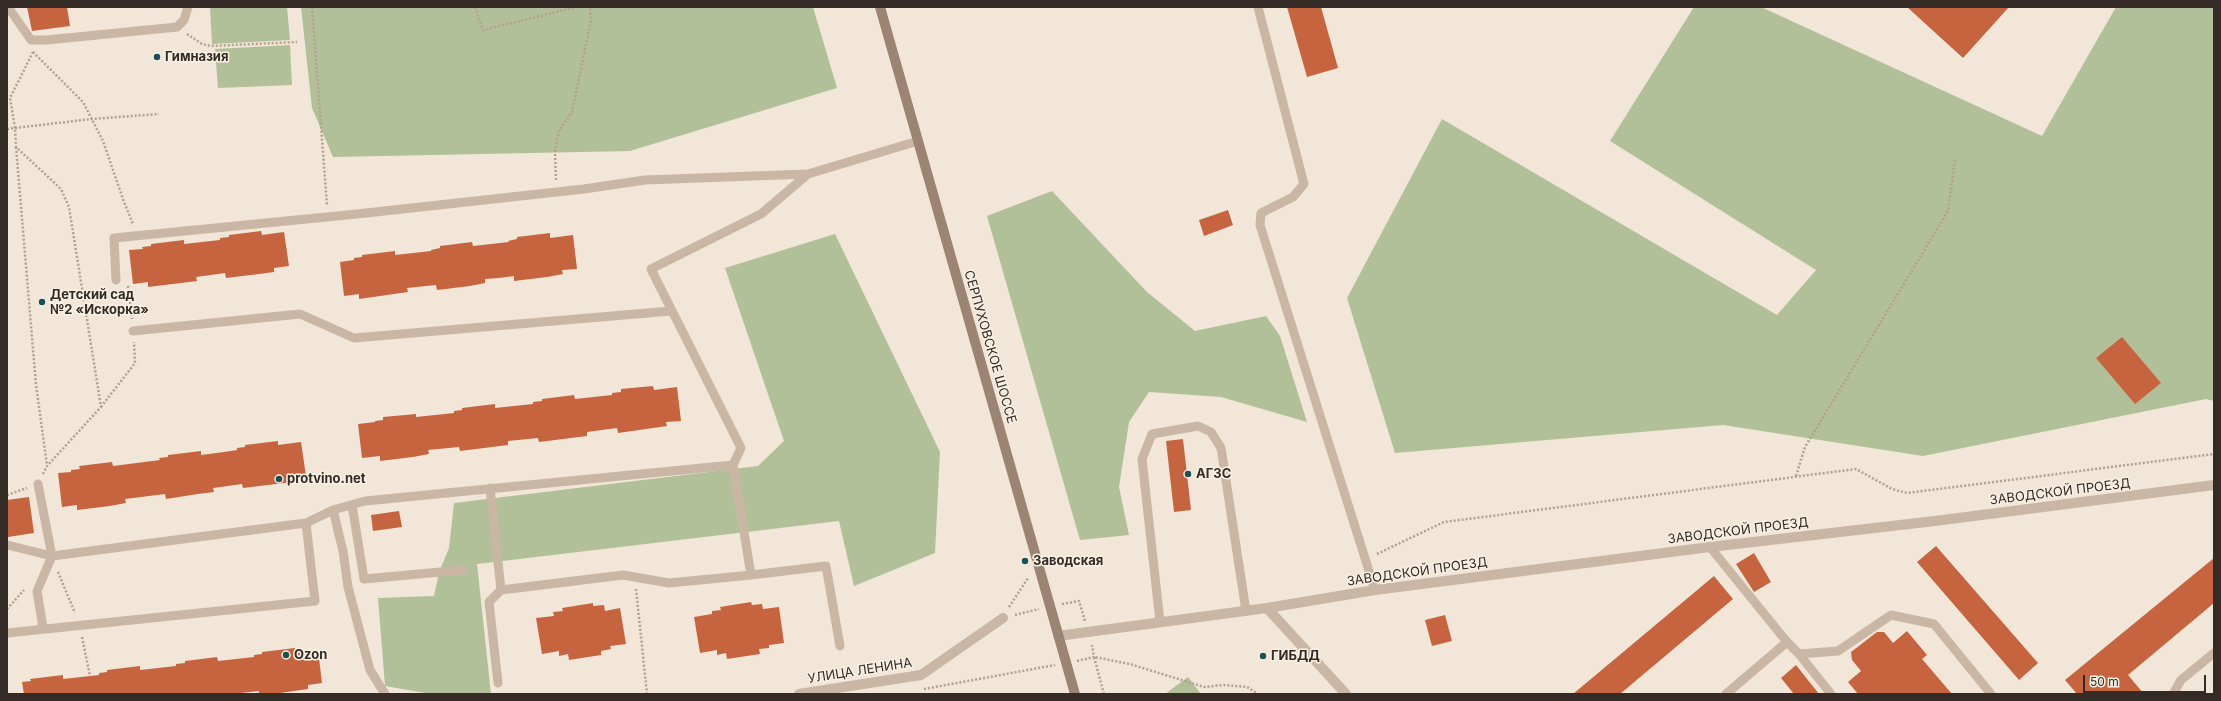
<!DOCTYPE html>
<html>
<head>
<meta charset="utf-8">
<style>
  body { margin:0 }
  #map { position:relative; width:2221px; height:701px; overflow:hidden; background:#f1e6d8; font-family:Inter,sans-serif }
  canvas { display:block }
  .frame { position:absolute; inset:0; border:8px solid #342a26; pointer-events:none }
  .scale { position:absolute; left:2083px; top:675px; width:123px; height:18px; box-sizing:border-box; border:2px solid #342a26; border-top:0; padding-left:5px; font-size:12px; line-height:14px; white-space:nowrap; color:#342a26; -webkit-text-stroke:3px #f9f0e4; paint-order:stroke }
</style>
</head>
<body>
<div id="map">
<canvas width="2221" height="701"></canvas>
<div class="frame"></div>
<div class="scale">50 m</div>
</div>
<script>
const ctx = document.querySelector('canvas').getContext('2d');
ctx.lineJoin = 'round';
function fill(path, color) { ctx.fillStyle = color; ctx.fill(path, 'evenodd'); }
const shape = rows => new Path2D(rows.map(r => 'M' + r).join(''));
function stroke(path, color, width, dash) { ctx.strokeStyle = color; ctx.lineWidth = width; ctx.lineCap = dash ? 'butt' : 'round'; ctx.setLineDash(dash || []); ctx.stroke(path); }
function drawText(font, color, halo, rows, align = 'center') {
  ctx.font = font + ' Inter,sans-serif'; ctx.lineWidth = 3; ctx.setLineDash([]); ctx.textBaseline = 'middle'; ctx.strokeStyle = halo; ctx.fillStyle = color; for (const [text, x, y, turn = 0] of rows) {
    ctx.save(); ctx.translate(x, y); ctx.rotate((+turn || 0) * Math.PI / 180); ctx.textAlign = isNaN(turn) ? turn : align; if (halo) ctx.strokeText(text, 0, 0); ctx.fillText(text, 0, 0); ctx.restore();
  }
}
fill(shape([
  [210,7,287,7,290,40,212,44],
  [301,7,813,7,837,88,630,151,333,157,312,108],
  [1694,7,1761,7,2042,136,2116,7,2214,7,2214,401,2206,399,1923,456,1723,425,1395,453,1347,298,1442,119,1777,315,1816,270,1610,141],
  [290,45,292,85,218,88,215,49],
  [1052,191,1147,292,1195,331,1266,316,1280,336,1307,422,1221,397,1149,392,1129,422,1119,487,1129,535,1080,540,987,216],
  [835,234,940,452,935,553,854,586,839,521,477,564,491,694,431,694,385,686,378,598,434,596,439,572,449,548,454,503,758,466,784,441,725,268],
  [1188,677,1201,694,1165,694]
]), '#b1c098');
fill(shape([
  [27,7,67,7,70,26,32,31],
  [1287,7,1321,7,1338,68,1307,77],
  [1907,7,2009,7,1963,58],
  [1228,210,1233,225,1204,236,1199,220],
  [261,231,262,235,284,232,289,266,274,268,274,272,259,274,226,278,225,273,196,277,197,281,181,283,148,287,148,282,133,284,129,250,143,249,142,247,151,246,151,244,184,240,184,244,220,240,220,238,229,237,229,235],
  [550,233,550,238,573,235,577,269,562,270,563,274,547,277,514,281,514,276,499,278,485,279,485,283,470,286,437,290,436,285,407,288,408,292,359,299,359,294,344,296,340,262,354,260,354,258,362,257,362,255,395,251,395,255,431,251,431,250,440,248,440,246,472,242,473,246,509,242,508,241,517,239,517,237],
  [2122,337,2161,383,2135,404,2096,358],
  [653,386,654,390,677,387,681,421,666,422,667,426,618,433,617,428,587,432,587,436,539,442,538,438,508,441,508,445,460,451,459,447,428,450,429,454,413,457,380,461,380,456,362,458,358,424,375,422,375,421,383,420,383,417,416,414,416,417,454,413,454,411,462,410,462,408,495,404,495,408,533,404,533,402,542,401,542,399,574,395,575,399,612,395,612,393,621,392,621,389],
  [1183,439,1191,510,1174,512,1166,441],
  [278,441,278,445,301,442,306,476,291,478,291,482,276,484,243,488,242,484,213,488,214,492,198,494,166,499,165,494,125,499,126,503,110,506,77,510,77,505,62,507,58,473,71,472,71,470,80,469,79,466,112,462,113,466,160,460,159,458,168,457,168,455,201,451,201,455,224,452,237,450,237,448,245,447,245,445],
  [29,497,34,533,8,537,7,500],
  [399,511,402,527,373,531,371,515],
  [1936,546,2038,663,2019,680,1917,562],
  [1754,553,1771,582,1754,592,1736,564],
  [2214,558,2214,603,2128,675,2144,694,2077,694,2065,680],
  [1714,576,1733,599,1620,694,1573,694],
  [751,602,752,605,762,604,763,609,779,607,784,643,769,645,769,648,759,649,760,654,727,659,726,653,717,655,717,650,700,653,694,617,712,614,712,611,721,610,720,607],
  [593,603,593,606,604,605,605,611,620,608,626,644,610,646,611,649,601,651,601,655,569,660,568,654,559,656,559,651,542,654,536,618,554,616,553,612,563,611,562,608],
  [1445,615,1452,641,1432,646,1425,620],
  [1907,631,1927,655,1922,659,1952,694,1858,694,1848,682,1861,671,1852,660,1851,652,1877,632,1884,632,1893,643],
  [295,648,296,652,318,650,322,683,308,685,308,689,273,694,259,694,259,691,231,694,24,694,22,682,31,681,30,679,63,675,63,679,99,675,99,673,107,672,107,670,140,666,140,670,176,666,176,664,185,663,185,661,217,657,218,661,254,657,254,655,262,654,262,652],
  [1796,665,1819,694,1794,694,1781,678]
]), '#c66440');
stroke(shape([
  [312,7,327,205],
  [475,7,483,30,577,7],
  [187,34,202,44,211,46,297,42],
  [33,52,83,102,103,141,124,202,133,224],
  [7,129,15,128,10,98,33,52],
  [16,147,36,385,47,465],
  [556,180,555,152,559,130,572,112,591,20,590,7],
  [128,286,132,319],
  [101,407,135,363,134,342],
  [43,474,47,466,101,407,69,207,61,189,16,147,15,128,92,119,159,114],
  [1796,476,1805,447,1948,211,1955,159],
  [7,495,27,488],
  [1377,554,1444,522,1856,469,1892,489,1907,493,2214,454],
  [58,572,75,613],
  [636,589,647,694],
  [1062,604,1079,601,1085,621],
  [1009,607,1028,578],
  [7,609,24,590],
  [1015,615,1039,609],
  [82,637,90,676],
  [1077,661,1094,657,1092,645],
  [924,689,1055,665],
  [1104,694,1094,657,1130,664,1204,687,1223,685,1247,687,1258,694]
]), '#b4a08e', 2.5, [2, 2]);
stroke(shape([
  [8,7,31,40,47,40,177,27,184,20,188,7],
  [1258,7,1304,184,1293,197,1261,213,1260,225,1375,590],
  [116,280,114,238,357,214,584,189,645,180,808,174],
  [133,331,300,314,354,338,671,311],
  [38,484,52,556,37,591,43,628],
  [490,488,501,590,623,575,669,583,751,575,733,465],
  [352,505,364,579,463,570],
  [333,510,343,551,348,587,370,670,385,694],
  [7,545,52,556,306,523],
  [1710,547,1787,642,1799,654,1838,651,1891,615,1934,624,1991,694],
  [751,575,826,566,840,646],
  [1160,622,1142,459,1152,434,1198,426,1211,432,1221,448,1246,611],
  [7,633,315,601,306,523,333,510,365,501,733,465,741,448,651,269,761,214,808,174,918,141],
  [1799,654,1831,694],
  [498,683,489,602,501,590],
  [1726,694,1787,642],
  [2173,694,2181,680,2214,653]
]), '#c9b6a4', 9);
stroke(shape([
  [1267,608,1346,694],
  [1058,636,1267,608,1375,590,1710,547,1935,521,2214,485],
  [799,694,921,675,1003,618]
]), '#c9b6a4', 10);
stroke(shape([
  [880,7,1075,694]
]), '#9c8475', 10);
for (const [x, y, r, color] of [
  [157,57,4,"#1b5055"],
  [42,302,4,"#1b5055"],
  [1188,474,4,"#1b5055"],
  [279,479,4,"#1b5055"],
  [1025,561,4,"#1b5055"],
  [286,655,4,"#1b5055"],
  [1263,656,4,"#1b5055"]
]) { const dot = new Path2D(); dot.arc(x, y, r, 0, 2 * Math.PI); ctx.fillStyle = color; ctx.fill(dot); stroke(dot, '#f9f0e4', 1.5); }
drawText('bold 13px', '#342a26', '#f9f0e4', [
  ["Гимназия",165,57],
  ["Детcкий сад",50,295],
  ["№2 «Искорка»",50,310],
  ["АГЗС",1196,474],
  ["protvino.net",287,479],
  ["Заводская",1033,561],
  ["Ozon",294,655],
  ["ГИБДД",1271,656]
], 'left');
drawText('13px', '#342a26', '#f9f0e4', [
  ["СЕРПУХОВСКОЕ ШОССЕ",990,347,74],
  ["ЗАВОДСКОЙ ПРОЕЗД",2060,492,-7],
  ["ЗАВОДСКОЙ ПРОЕЗД",1738,531,-7],
  ["ЗАВОДСКОЙ ПРОЕЗД",1417,572,-8],
  ["УЛИЦА ЛЕНИНА",860,671,-9]
]);
</script>
</body>
</html>
